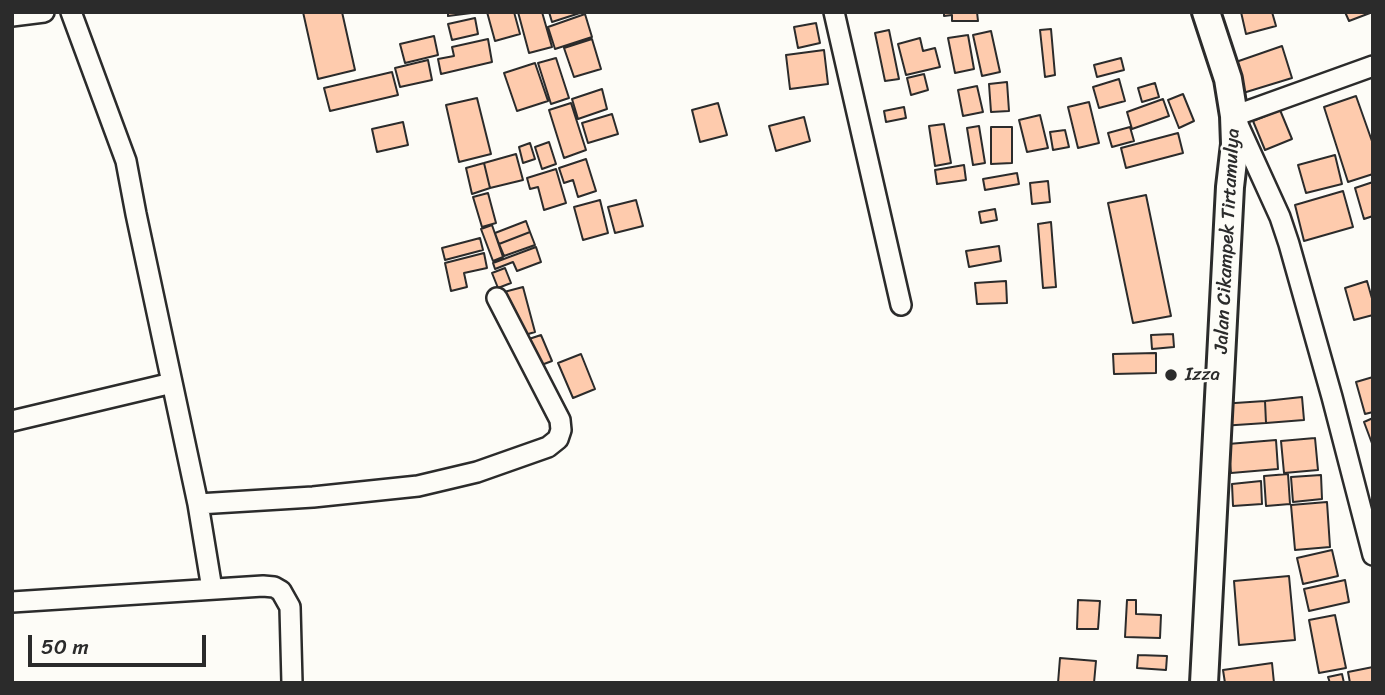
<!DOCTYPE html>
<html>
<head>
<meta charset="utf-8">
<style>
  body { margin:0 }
  #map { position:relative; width:1385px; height:695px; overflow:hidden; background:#fdfcf7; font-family:Sriracha,sans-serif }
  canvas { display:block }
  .frame { position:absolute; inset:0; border:14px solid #2b2b2b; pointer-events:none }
  .scale { position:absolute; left:28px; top:635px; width:178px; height:32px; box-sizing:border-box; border:4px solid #2b2b2b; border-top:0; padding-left:9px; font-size:21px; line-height:24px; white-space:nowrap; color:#2b2b2b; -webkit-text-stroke:5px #fdfcf7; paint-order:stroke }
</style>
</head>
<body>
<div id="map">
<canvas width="1385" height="695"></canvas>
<div class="frame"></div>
<div class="scale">50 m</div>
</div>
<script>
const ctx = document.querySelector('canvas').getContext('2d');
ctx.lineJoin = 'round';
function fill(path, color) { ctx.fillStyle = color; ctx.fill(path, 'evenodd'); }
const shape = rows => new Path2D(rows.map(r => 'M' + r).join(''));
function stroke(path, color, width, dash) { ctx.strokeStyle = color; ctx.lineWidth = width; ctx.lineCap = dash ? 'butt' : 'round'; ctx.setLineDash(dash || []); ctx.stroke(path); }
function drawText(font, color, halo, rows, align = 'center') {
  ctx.font = font + ' Sriracha,sans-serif'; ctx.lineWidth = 5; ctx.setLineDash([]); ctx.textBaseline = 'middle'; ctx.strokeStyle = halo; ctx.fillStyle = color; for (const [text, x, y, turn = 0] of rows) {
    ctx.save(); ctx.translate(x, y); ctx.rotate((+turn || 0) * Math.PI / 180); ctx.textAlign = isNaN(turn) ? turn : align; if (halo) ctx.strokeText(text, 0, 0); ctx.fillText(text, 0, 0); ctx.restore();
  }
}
const building = shape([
  [303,12,342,12,355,70,318,79,303,12],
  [448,12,479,12,448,16,448,12],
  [487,12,514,12,520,34,495,41,487,12],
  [518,12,542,12,552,47,529,53,518,12],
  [549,12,583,12,552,22,549,12],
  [944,12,977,12,978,21,952,21,952,15,944,16,944,12],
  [1241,12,1272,12,1276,26,1246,34,1241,12],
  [1345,12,1370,12,1370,13,1349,21,1345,12],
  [585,14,592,37,555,49,548,27,585,14],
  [475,18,478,34,452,40,448,24,475,18],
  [816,23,820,43,798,48,794,27,816,23],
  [1051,29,1055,75,1045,77,1040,30,1051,29],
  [889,30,899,79,885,81,875,33,889,30],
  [991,31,1000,72,982,76,973,35,991,31],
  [968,35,974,69,955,73,948,38,968,35],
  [434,36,438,55,405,63,400,44,434,36],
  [920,38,923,51,935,48,940,67,906,75,898,44,920,38],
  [488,39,492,62,441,74,438,59,454,56,452,47,488,39],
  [592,39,601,69,574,77,564,48,592,39],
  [1282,46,1292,78,1243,93,1233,63,1282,46],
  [824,50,828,84,790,89,786,55,824,50],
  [556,58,569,98,551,104,538,63,556,58],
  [1121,58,1124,70,1097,77,1094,65,1121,58],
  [428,60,432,80,400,87,395,68,428,60],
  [535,63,548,101,517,111,504,73,535,63],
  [392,72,398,95,330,111,324,88,392,72],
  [924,74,928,90,911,95,907,78,924,74],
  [1119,79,1125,101,1099,108,1093,87,1119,79],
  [1007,82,1009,111,991,112,989,84,1007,82],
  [1155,83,1159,97,1142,102,1138,88,1155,83],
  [977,86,983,112,963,116,958,90,977,86],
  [602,89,607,109,578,119,572,99,602,89],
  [1183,94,1194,121,1179,128,1168,100,1183,94],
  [1356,96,1373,144,1373,174,1348,182,1324,107,1356,96],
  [477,98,491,154,459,162,446,105,477,98],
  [1163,99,1169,116,1132,129,1127,112,1163,99],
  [1089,102,1099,143,1078,148,1068,107,1089,102],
  [571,103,586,150,564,158,549,110,571,103],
  [718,103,727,135,700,142,692,110,718,103],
  [904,107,906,118,886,122,884,111,904,107],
  [1280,110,1292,139,1265,150,1253,121,1280,110],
  [612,114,618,134,588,143,582,123,612,114],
  [1040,115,1048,148,1027,152,1019,120,1040,115],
  [804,117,810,141,776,151,769,126,804,117],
  [403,122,408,145,377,152,372,129,403,122],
  [944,124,951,163,935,166,929,126,944,124],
  [979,126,985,163,973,165,967,128,979,126],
  [991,127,1012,127,1012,163,991,164,991,127],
  [1130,127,1134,141,1112,147,1108,133,1130,127],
  [1065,130,1069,147,1053,150,1050,132,1065,130],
  [1178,133,1183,153,1126,168,1121,148,1178,133],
  [549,142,556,164,542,169,535,147,549,142],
  [530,143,535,159,523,163,519,147,530,143],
  [516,154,523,180,490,188,484,163,516,154],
  [1335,155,1342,184,1306,193,1298,165,1335,155],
  [586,159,596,191,578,197,573,180,564,183,559,168,586,159],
  [484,163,490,188,472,194,466,168,484,163],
  [964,165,966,180,937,184,935,170,964,165],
  [556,169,566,203,544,210,538,187,530,189,527,178,556,169],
  [1017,173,1019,184,985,190,983,179,1017,173],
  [1048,181,1050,202,1032,204,1030,183,1048,181],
  [1373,182,1373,216,1364,219,1355,188,1373,182],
  [1343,191,1353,227,1304,241,1295,205,1343,191],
  [488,193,496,223,482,227,473,197,488,193],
  [1146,195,1171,316,1133,323,1108,203,1146,195],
  [600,200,608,233,583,240,574,207,600,200],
  [636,200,643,226,615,233,608,207,636,200],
  [995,209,997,220,981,223,979,212,995,209],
  [526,221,530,232,499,244,495,233,526,221],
  [1051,222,1056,287,1043,288,1038,224,1051,222],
  [492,225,503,257,493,261,481,229,492,225],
  [530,232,535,245,504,256,499,244,530,232],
  [480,238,483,250,445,260,442,248,480,238],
  [999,246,1001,261,969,267,966,251,999,246],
  [536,247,541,262,517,271,513,262,495,269,493,263,536,247],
  [484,253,487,268,464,273,467,287,451,291,445,263,484,253],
  [505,268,511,283,498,288,492,273,505,268],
  [1006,281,1007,303,977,304,975,283,1006,281],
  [1367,281,1373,302,1373,315,1354,320,1345,288,1367,281],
  [523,287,535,332,518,337,504,292,523,287],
  [1173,334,1174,347,1152,349,1151,335,1173,334],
  [541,335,552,361,536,367,526,340,541,335],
  [1156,353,1156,373,1114,374,1113,354,1156,353],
  [581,354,595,389,573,398,558,363,581,354],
  [1373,377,1373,412,1365,414,1356,382,1373,377],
  [1302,397,1304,420,1266,423,1265,401,1302,397],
  [1265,401,1266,423,1221,426,1220,404,1265,401],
  [1373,418,1373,446,1364,422,1373,418],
  [1315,438,1318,470,1284,473,1281,441,1315,438],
  [1276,440,1278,469,1231,473,1228,444,1276,440],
  [1288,474,1290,504,1266,506,1264,476,1288,474],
  [1321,475,1322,499,1293,502,1291,477,1321,475],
  [1261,481,1262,504,1233,506,1232,484,1261,481],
  [1327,502,1330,547,1295,550,1291,505,1327,502],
  [1332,550,1338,576,1303,584,1297,558,1332,550],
  [1289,576,1295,640,1239,645,1234,581,1289,576],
  [1345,580,1349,602,1309,611,1304,589,1345,580],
  [1078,600,1100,601,1098,629,1077,629,1078,600],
  [1127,600,1136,600,1136,614,1161,615,1160,638,1125,637,1127,600],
  [1335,615,1346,668,1319,673,1309,620,1335,615],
  [1138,655,1167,656,1166,670,1137,668,1138,655],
  [1060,658,1096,661,1094,683,1058,683,1060,658],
  [1272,663,1274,683,1225,683,1223,670,1272,663],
  [1373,667,1373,683,1350,683,1348,672,1373,667],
  [1342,674,1344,683,1330,683,1328,677,1342,674]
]);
fill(building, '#fecbad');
stroke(building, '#2b2b2b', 2);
const street = shape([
  [71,12,126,161,136,214,198,504,212,589],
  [834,12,901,305],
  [12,16,44,12],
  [1373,66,1234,116,1280,217,1289,244,1332,397,1373,555],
  [12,421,172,383],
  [198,504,313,497,418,486,477,472,548,447,558,439,561,430,560,420,497,298],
  [12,602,263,586,274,587,281,591,290,607,292,683]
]);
const secondary = shape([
  [1204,683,1230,187,1235,144,1234,116,1228,79,1206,12]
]);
stroke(street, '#2b2b2b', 24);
stroke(secondary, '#2b2b2b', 32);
stroke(street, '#fdfcf7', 19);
stroke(secondary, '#fdfcf7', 26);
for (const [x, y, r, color] of [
  [1171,375,7,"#2b2b2b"]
]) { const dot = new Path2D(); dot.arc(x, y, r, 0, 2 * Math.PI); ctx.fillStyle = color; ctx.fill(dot); stroke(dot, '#fdfcf7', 2.5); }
drawText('19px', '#2b2b2b', '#fdfcf7', [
  ["Jalan Cikampek Tirtamulya",1228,241,-87]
]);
drawText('19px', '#2b2b2b', '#fdfcf7', [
  ["Izza",1185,375]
], 'left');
</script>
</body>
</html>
